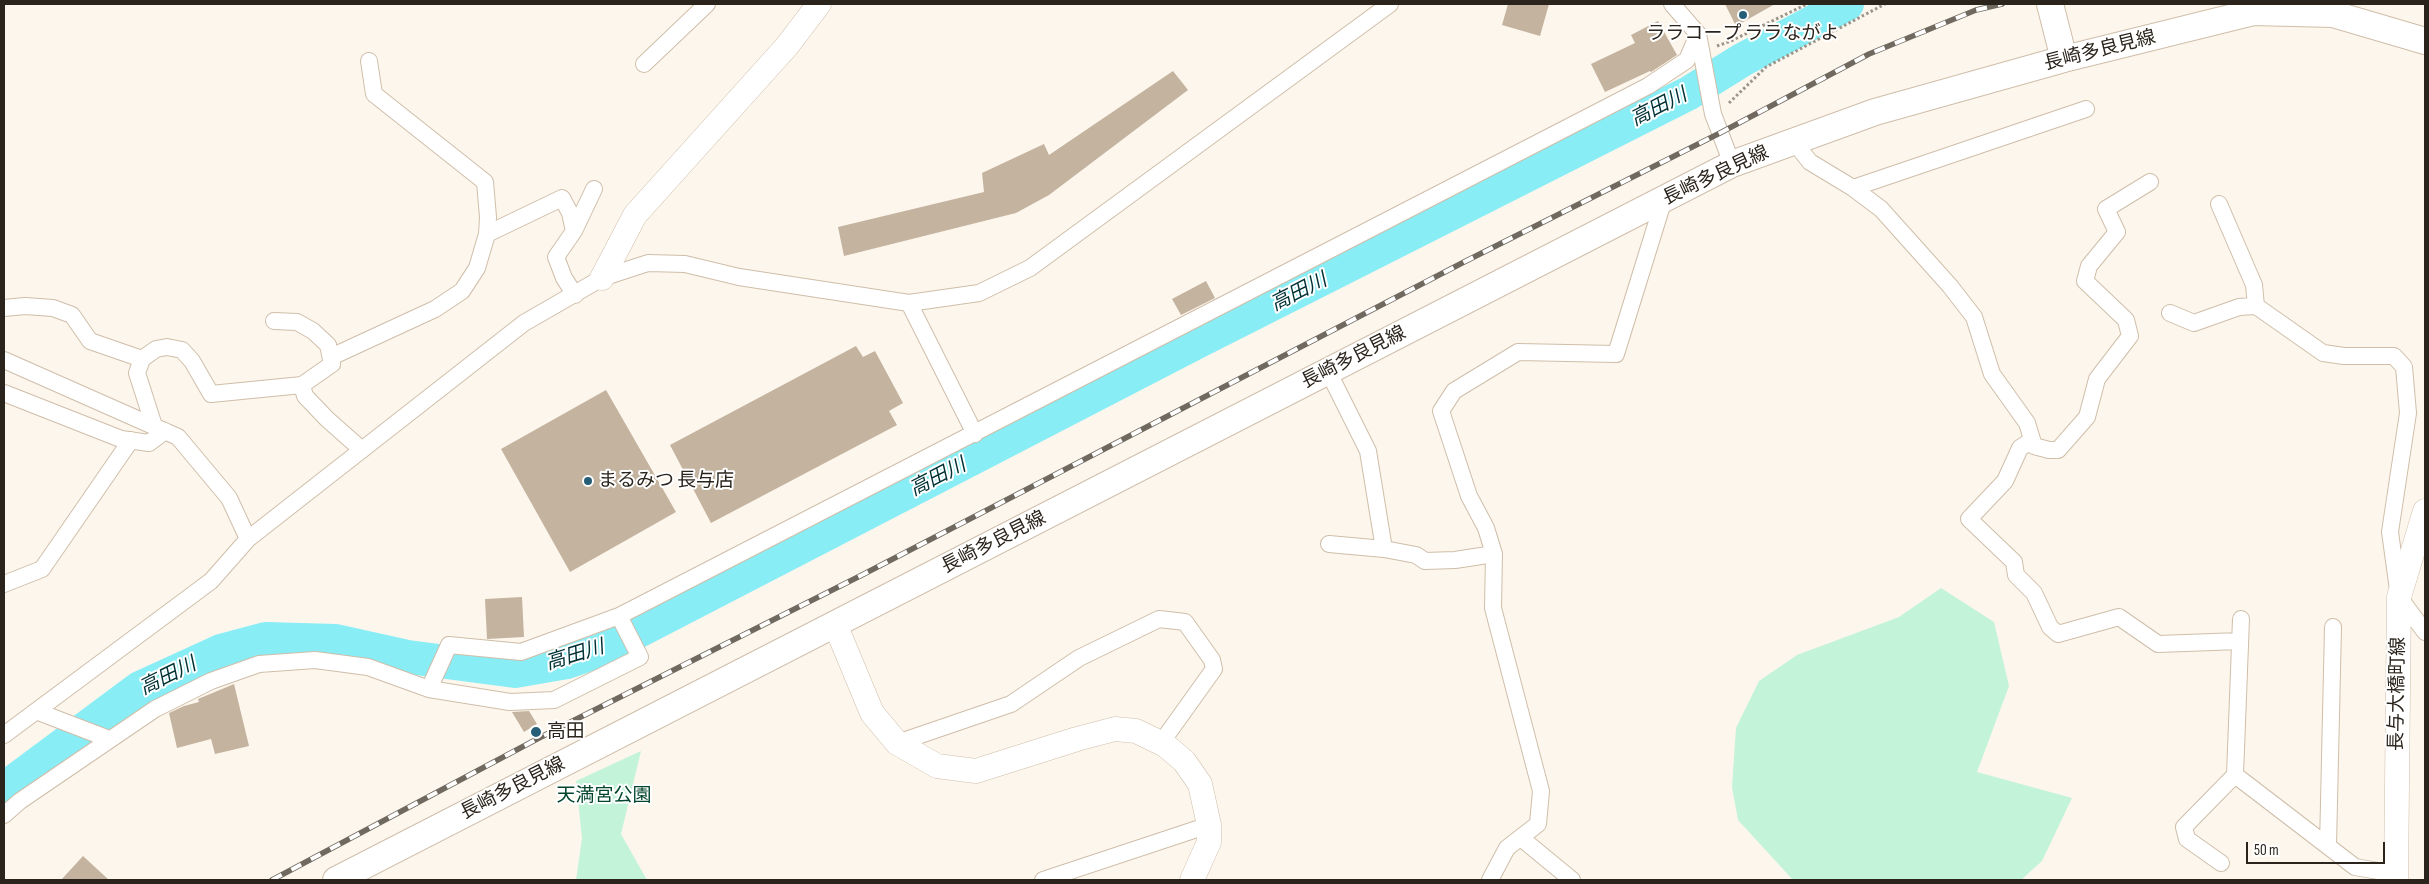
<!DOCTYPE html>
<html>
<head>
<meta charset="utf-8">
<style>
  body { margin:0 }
  #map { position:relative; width:2429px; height:884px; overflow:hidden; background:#fdf6ed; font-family:"Sofia Sans Condensed",sans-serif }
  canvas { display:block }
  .frame { position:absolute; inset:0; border:5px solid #2a241c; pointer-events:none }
  .scale { position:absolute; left:2246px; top:842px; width:139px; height:22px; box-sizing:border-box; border:2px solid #2a241c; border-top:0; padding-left:6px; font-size:15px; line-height:18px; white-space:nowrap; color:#2a241c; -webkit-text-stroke:4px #fff; paint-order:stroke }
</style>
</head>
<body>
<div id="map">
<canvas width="2429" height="884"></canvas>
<div class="frame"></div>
<div class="scale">50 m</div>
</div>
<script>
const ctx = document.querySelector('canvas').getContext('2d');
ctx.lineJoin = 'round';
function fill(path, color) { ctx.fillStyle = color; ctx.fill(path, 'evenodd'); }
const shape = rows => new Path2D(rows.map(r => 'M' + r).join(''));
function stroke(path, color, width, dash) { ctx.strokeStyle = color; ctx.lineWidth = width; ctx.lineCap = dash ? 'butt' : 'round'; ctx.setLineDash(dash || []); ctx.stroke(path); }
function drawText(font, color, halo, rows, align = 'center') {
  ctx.font = font + ' "Sofia Sans Condensed","Noto Sans JP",sans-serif'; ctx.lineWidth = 4; ctx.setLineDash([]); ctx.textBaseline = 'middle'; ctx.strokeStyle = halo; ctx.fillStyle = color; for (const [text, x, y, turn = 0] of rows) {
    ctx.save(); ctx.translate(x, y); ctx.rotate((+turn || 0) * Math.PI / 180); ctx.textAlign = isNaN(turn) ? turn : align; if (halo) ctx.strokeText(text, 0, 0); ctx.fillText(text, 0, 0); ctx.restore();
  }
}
fill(shape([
  [1941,588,1994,622,2009,686,1977,772,2072,798,2042,861,2021,880,1793,880,1738,820,1732,787,1736,728,1759,681,1797,655,1899,617],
  [641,751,621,834,647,880,576,880,582,838,576,781]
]), '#c3f3d9');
stroke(shape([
  [4,789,140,688,221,651,266,639,336,641,408,657,515,671,567,662,602,650,1197,342,1689,93,1742,60,1847,4]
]), '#88edf5', 34);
fill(shape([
  [1508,4,1549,4,1540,36,1502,25],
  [1725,4,1775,4,1736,26],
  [1658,21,1677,55,1651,72,1650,71,1605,92,1591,64,1635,43,1631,35],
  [1173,71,1188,90,1049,195,1016,213,844,256,838,227,984,192,982,173,1044,144,1049,155],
  [1206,281,1215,298,1181,315,1172,299],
  [856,346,863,357,875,351,903,403,889,411,897,425,711,523,670,445],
  [606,390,676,512,570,572,501,449],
  [522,597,524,637,487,639,485,599],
  [234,684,249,746,215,754,211,739,177,748,169,713,184,706,199,702,198,699],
  [529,711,537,724,524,732,512,712],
  [83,856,109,880,61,880]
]), '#c4b39e');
const street = shape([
  [1672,4,1698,34,1713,114,1732,164],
  [369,61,374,94,485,182,488,217,487,234],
  [644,64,707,4],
  [1794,142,1810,162,1853,188,2086,109],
  [1853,188,1881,209,1950,286,1974,317,1992,374,2027,423,2034,446,2049,450,2058,450,2087,417,2097,379,2130,336,2126,320,2085,281,2089,266,2117,232,2106,209,2150,182],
  [2219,204,2254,285,2256,306,2323,353,2344,356,2394,356,2404,367,2408,413,2390,532,2399,597,2425,632],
  [574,231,594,189],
  [909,303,975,434],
  [4,308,25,306,53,308,72,315,90,341,142,359],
  [2170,313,2194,323,2239,307,2256,306],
  [274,321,297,322,313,331,328,345,332,364,302,385],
  [331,357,435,309,462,291,477,268,487,234,562,198,570,213,574,231,556,257,564,278,575,295],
  [4,360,178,437,229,498,248,539],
  [1328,371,1368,451,1384,549,1416,555,1425,561,1455,560,1494,554],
  [4,393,121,439,149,443,165,431],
  [154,426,137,373,142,359,156,349,167,347,182,350,192,361,211,394,302,385,305,396,327,419,362,450],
  [2032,440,2020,448,2005,481,1969,519,2014,562,2016,575,2034,593,2050,627,2058,634,2119,617,2158,644,2240,641],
  [1329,544,1384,549],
  [4,584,42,569,131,440],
  [2241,619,2235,775,2355,867,2396,874],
  [429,689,449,645,521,652,619,616,1648,86,1687,60,1698,34],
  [36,711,109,739],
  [4,735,211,581,248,539,524,323,602,278,648,263,685,264,739,277,909,303,979,293,1030,268,1390,4],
  [897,743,1011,704,1079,658,1159,619,1185,622,1212,660,1214,669,1161,743],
  [4,815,20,801,155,709,211,681,259,664,315,660,368,667,429,689,510,702,554,700,640,657,619,616],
  [1521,838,1572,880],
  [2328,846,2333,627],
  [2221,863,2187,839,2184,827,2235,775],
  [1043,880,1209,825],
  [1490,880,1507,848,1538,824,1541,791,1493,608,1494,554,1486,528,1469,496,1441,411,1454,391,1518,352,1616,354,1664,199]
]);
const secondary = shape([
  [602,278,635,215,787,46,819,4],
  [835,624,872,713,897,743,937,766,976,771,1077,739,1115,729,1136,731,1165,745,1184,761,1200,784,1209,825,1209,842,1192,880],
  [2396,880,2399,597,2425,511]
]);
const primary = shape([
  [2050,4,2064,59],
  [336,880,1732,164,1875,112,2064,59,2254,12,2333,14,2425,41]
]);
stroke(street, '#cfbea9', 18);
stroke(secondary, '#cfbea9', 25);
stroke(primary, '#cfbea9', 28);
stroke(shape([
  [1717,46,1731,41,1807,4],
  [1729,103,1766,67,1885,4]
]), '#9a948b', 3, [2.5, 2.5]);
stroke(street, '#fff', 16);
stroke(secondary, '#fff', 24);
stroke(primary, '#fff', 26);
const rail = shape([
  [272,880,539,738,862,575,1464,262,1720,133,1869,54,1976,10,2002,4]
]);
stroke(rail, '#6f6960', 5.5);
stroke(rail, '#fff', 4, [11]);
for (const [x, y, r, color] of [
  [1743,15,5,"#265e78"],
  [588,481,5,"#265e78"],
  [536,732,6,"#265e78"]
]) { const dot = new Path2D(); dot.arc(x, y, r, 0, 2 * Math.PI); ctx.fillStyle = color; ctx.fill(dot); stroke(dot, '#fff', 2); }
drawText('19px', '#2a241c', '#fff', [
  ["ララコープ ララながよ",1743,34,"center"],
  ["まるみつ 長与店",598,481],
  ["高田",547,732]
], 'left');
drawText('19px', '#2a241c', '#fff', [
  ["長崎多良見線",2100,51,-14],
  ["長崎多良見線",1716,176,-25],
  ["長崎多良見線",1354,358,-27],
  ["長崎多良見線",994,543,-27],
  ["長与大橋町線",2398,694,-89],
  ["長崎多良見線",513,789,-27]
]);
drawText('19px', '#02452d', '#fff', [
  ["天満宮公園",604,796]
]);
drawText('italic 20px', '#003135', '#fff', [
  ["高田川",1659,108,-27],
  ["高田川",1299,293,-27],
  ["高田川",938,478,-27],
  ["高田川",575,656,-17],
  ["高田川",168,677,-26]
]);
</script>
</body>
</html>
